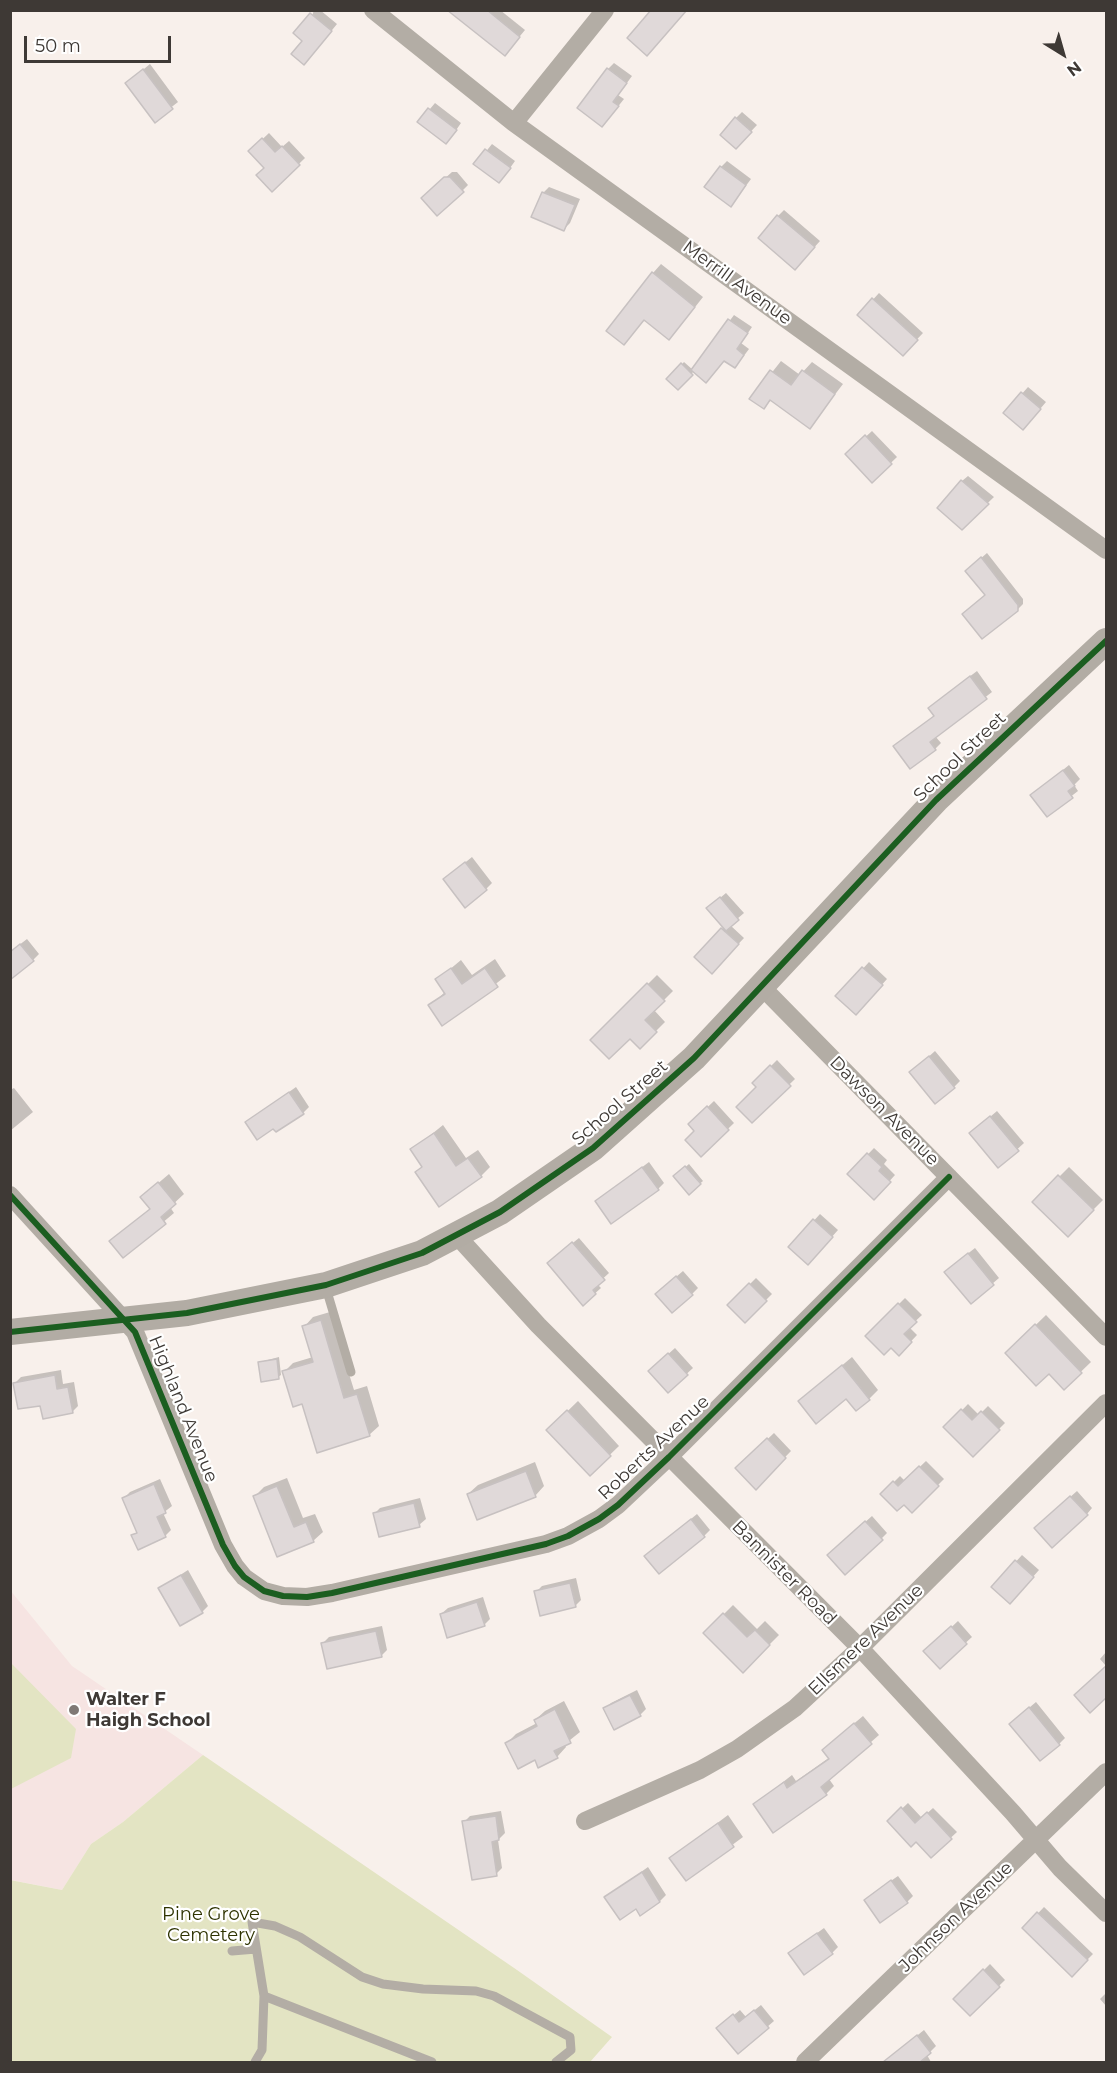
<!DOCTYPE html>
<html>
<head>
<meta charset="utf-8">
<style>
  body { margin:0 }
  #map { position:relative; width:1117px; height:2073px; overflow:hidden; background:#f8f0eb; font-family:Montserrat,sans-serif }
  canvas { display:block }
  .frame { position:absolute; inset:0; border:12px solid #3e3935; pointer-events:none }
  .north { position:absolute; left:1033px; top:24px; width:60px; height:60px; -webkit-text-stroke:4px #fff; paint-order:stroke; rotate:143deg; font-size:16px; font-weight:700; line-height:24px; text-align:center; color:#3e3935 }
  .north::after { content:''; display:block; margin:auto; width:21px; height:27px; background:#3e3935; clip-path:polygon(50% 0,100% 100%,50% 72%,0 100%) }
  .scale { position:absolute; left:24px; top:36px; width:147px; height:27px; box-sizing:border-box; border:3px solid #3e3935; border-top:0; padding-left:8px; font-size:18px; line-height:21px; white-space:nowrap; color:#3e3935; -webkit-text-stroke:4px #fff; paint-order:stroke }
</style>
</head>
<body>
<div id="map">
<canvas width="1117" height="2073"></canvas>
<div class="frame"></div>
<div class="north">N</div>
<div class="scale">50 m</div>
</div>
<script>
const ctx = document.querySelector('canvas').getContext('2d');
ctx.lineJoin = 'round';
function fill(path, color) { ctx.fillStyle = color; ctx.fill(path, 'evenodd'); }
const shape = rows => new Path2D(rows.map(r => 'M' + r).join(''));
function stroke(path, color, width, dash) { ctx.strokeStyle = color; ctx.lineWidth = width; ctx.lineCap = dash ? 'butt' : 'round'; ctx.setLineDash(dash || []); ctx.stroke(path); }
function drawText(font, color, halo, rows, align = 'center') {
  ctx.font = font + ' Montserrat,sans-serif'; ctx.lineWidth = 4.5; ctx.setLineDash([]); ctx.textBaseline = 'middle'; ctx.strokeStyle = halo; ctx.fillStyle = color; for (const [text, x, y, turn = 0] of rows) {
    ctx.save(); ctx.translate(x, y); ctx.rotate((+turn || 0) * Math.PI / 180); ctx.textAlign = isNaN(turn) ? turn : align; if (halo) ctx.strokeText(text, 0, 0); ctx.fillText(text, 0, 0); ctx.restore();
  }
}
fill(shape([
  [10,1590,72,1666,203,1755,123,1822,91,1844,62,1890,11,1880]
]), '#f6e4e2');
fill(shape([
  [10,1662,76,1729,71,1758,11,1789],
  [203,1755,517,1970,612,2037,590,2062,11,2062,10,1880,62,1890,91,1844,123,1822]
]), '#e3e4c3');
fill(shape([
  [314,10,320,10,337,24,310,57,304,40],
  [459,10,500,10,525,30,510,48],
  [614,63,632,76,618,95,624,99,608,119,608,69],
  [150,64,178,102,155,120,127,83],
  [435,103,461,123,452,136,419,122],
  [742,112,757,125,742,141,736,118],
  [269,133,282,147,289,141,305,158,272,190,266,168,250,151],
  [492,144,515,161,505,175,476,164],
  [727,161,751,179,736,199,721,167],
  [452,172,457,172,468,185,462,191,423,198],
  [549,187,580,199,570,223,564,229,543,193],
  [784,210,820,241,801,262,778,216],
  [661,264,703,297,677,330,645,319,624,343,653,273],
  [879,293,923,333,903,354,859,315],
  [734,315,752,327,741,343,749,349,740,361,725,359,694,371,678,388,668,379,684,362,693,370],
  [781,361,800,375,812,362,843,384,810,427,772,399,764,407,751,399],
  [1028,387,1046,402,1029,422,1005,413],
  [872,431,897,457,872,481,847,454],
  [968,476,994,497,962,528,962,481],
  [987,553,1023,599,1023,604,1017,610,987,594,972,566],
  [977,671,992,692,935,736,941,743,935,749,901,741,935,715,936,702],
  [1069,765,1080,779,1074,785,1078,791,1047,815,1032,795],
  [472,857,492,883,486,889,451,874],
  [726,893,744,913,730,925,744,938,712,972,696,956,724,927,714,903],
  [27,939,39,954,33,960,10,952],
  [495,959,506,976,443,1024,430,1006,445,992,437,980,461,960,472,975],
  [869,962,887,979,862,1007,838,996],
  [657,975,673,991,654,1010,665,1022,640,1047,630,1037,592,1040],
  [935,1051,960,1081,954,1087,917,1067],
  [777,1060,795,1079,752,1121,758,1087,754,1083],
  [296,1087,309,1107,303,1113,274,1126,247,1122],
  [14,1088,33,1112,10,1131,10,1090],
  [714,1101,734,1123,701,1155,696,1131,690,1124],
  [997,1111,1024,1143,999,1166,977,1128],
  [443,1125,466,1158,478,1150,490,1167,481,1176,423,1166,412,1150],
  [874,1148,887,1160,884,1164,895,1175,874,1198,849,1174],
  [649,1162,664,1183,658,1189,597,1201],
  [689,1164,703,1181,689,1193,675,1176],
  [1069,1167,1103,1200,1068,1235,1034,1202],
  [169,1174,184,1194,170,1207,174,1213,123,1256,111,1241,151,1208,142,1197],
  [820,1214,838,1230,814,1257,790,1247],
  [579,1238,609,1273,597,1284,601,1288,583,1304,554,1258],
  [975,1248,999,1278,971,1302,952,1266],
  [683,1271,698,1288,692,1294,663,1288],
  [756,1278,772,1294,745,1321,729,1305],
  [905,1298,922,1315,909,1327,917,1335,899,1354,891,1346,867,1336],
  [330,1312,354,1390,367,1386,379,1426,369,1435,303,1402,284,1372,293,1363,313,1357,304,1327,313,1317],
  [1046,1315,1091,1362,1064,1388,1049,1371,1007,1353],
  [675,1348,693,1368,668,1391,656,1365],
  [279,1357,281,1375,278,1377,260,1362],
  [852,1357,878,1390,869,1399,846,1397,800,1401],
  [61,1370,63,1384,74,1382,78,1406,72,1412,41,1404,15,1383,21,1377],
  [578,1401,619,1446,590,1474,548,1430],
  [968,1404,979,1415,988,1406,1005,1423,973,1455,946,1427],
  [774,1433,791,1451,756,1487,737,1468],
  [926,1461,944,1479,912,1511,904,1503,882,1494,900,1476,905,1481],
  [535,1462,544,1486,535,1496,468,1494,478,1485],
  [287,1478,303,1518,315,1514,323,1532,313,1541,278,1555,254,1497,264,1487],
  [160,1479,172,1506,163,1513,171,1530,165,1536,133,1536,138,1531,124,1498,130,1492],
  [1077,1491,1092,1508,1087,1514,1042,1522],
  [420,1498,426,1519,419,1525,374,1514,380,1508],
  [697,1514,710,1530,704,1536,652,1551],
  [872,1516,887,1533,881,1539,835,1549],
  [1022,1555,1039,1570,1016,1596,993,1587],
  [188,1570,208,1606,202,1612,160,1588],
  [576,1578,581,1600,575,1606,536,1592,542,1586],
  [483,1597,490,1619,484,1625,441,1614,448,1608],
  [733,1605,757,1629,765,1621,779,1635,743,1671,705,1633],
  [958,1621,972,1637,940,1666,926,1651],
  [382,1626,387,1650,381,1656,323,1643,329,1637],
  [1106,1652,1106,1695,1106,1666,1100,1659],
  [637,1690,646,1709,640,1715,605,1709,611,1703],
  [564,1701,580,1732,565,1744,566,1747,557,1757,535,1758,507,1743,516,1734,537,1723,535,1720,545,1711],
  [1036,1702,1065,1738,1059,1744,1017,1718],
  [863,1716,879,1735,829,1779,834,1786,826,1794,755,1804,792,1775,796,1781,830,1757,832,1742],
  [908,1803,922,1818,933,1808,957,1832,931,1856,916,1840,889,1821],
  [501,1811,505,1833,498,1840,502,1868,496,1874,464,1822,470,1816],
  [728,1815,743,1837,686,1879,671,1858],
  [648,1867,666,1895,660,1901,636,1907,606,1897],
  [898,1876,913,1896,907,1902,872,1894],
  [1044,1907,1093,1954,1072,1975,1024,1928],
  [824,1928,838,1947,832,1953,790,1953],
  [990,1964,1005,1980,970,2014,955,1999],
  [1106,1993,1106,2006,1100,1999],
  [761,2005,774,2021,738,2052,724,2023,740,2010,746,2017],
  [924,2030,936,2046,927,2055,931,2062,888,2062,893,2055]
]), '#0003');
const building = shape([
  [447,10,487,10,520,37,505,56,447,10],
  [651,10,687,10,647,56,627,38,651,10],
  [310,13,332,31,304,65,291,54,302,41,293,33,310,13],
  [607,68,627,83,613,102,619,106,602,127,577,108,607,68],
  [143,69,173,109,155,123,125,83,143,69],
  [428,108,457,130,446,144,417,122,428,108],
  [735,117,752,132,736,149,720,135,735,117],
  [262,138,275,152,282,146,300,165,272,192,256,175,264,168,248,151,262,138],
  [485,149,511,168,499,183,473,164,485,149],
  [720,166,746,185,731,207,704,187,720,166],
  [444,177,450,177,464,192,437,216,421,198,444,177],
  [542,192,575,205,564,231,531,217,542,192],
  [777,215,815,247,795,270,758,238,777,215],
  [652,272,695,307,669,340,644,320,624,345,606,331,652,272],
  [872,298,918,340,903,356,857,315,872,298],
  [728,319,748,333,737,349,744,355,735,368,724,361,706,383,691,370,728,319],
  [681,363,693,375,678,390,666,379,681,363],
  [770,370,791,385,802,370,835,394,810,429,770,400,764,409,749,399,770,370],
  [1021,392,1041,409,1023,430,1003,413,1021,392],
  [865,435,892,464,872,483,845,454,865,435],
  [961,480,989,504,962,530,937,508,961,480],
  [981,557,1018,605,1018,611,982,639,962,614,985,595,965,571,981,557],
  [970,676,987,699,930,742,936,750,910,769,893,746,934,716,928,708,970,676],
  [1063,770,1075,786,1068,791,1073,798,1047,817,1030,795,1063,770],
  [465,862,487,890,465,908,443,879,465,862],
  [720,897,739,920,726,931,706,908,720,897],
  [721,928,739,944,712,974,694,957,721,928],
  [20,944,34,961,10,980,10,952,20,944],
  [862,967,883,985,856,1015,835,996,862,967],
  [451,968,462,984,485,968,498,987,442,1026,428,1005,445,994,435,979,451,968],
  [647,983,665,1001,645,1020,657,1032,640,1049,630,1039,609,1059,590,1040,647,983],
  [929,1056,955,1088,935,1104,909,1072,929,1056],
  [770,1065,791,1086,752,1123,736,1107,756,1087,752,1083,770,1065],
  [289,1092,304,1114,276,1132,273,1129,257,1140,245,1122,289,1092],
  [707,1106,729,1130,701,1157,685,1140,694,1131,688,1124,707,1106],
  [990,1116,1019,1151,998,1168,969,1133,990,1116],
  [434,1133,456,1166,468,1158,482,1177,439,1207,415,1172,422,1167,410,1149,434,1133],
  [867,1153,882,1167,879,1171,891,1182,874,1200,847,1174,867,1153],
  [685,1166,701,1184,689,1195,673,1176,685,1166],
  [642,1167,659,1190,611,1224,595,1201,642,1167],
  [1058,1175,1094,1210,1068,1237,1032,1202,1058,1175],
  [158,1182,176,1204,161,1217,166,1224,123,1258,109,1241,150,1209,140,1197,158,1182],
  [813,1219,833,1237,808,1265,788,1247,813,1219],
  [572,1242,605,1280,593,1290,596,1294,583,1306,547,1263,572,1242],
  [968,1253,994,1285,971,1304,944,1272,968,1253],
  [676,1276,693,1295,672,1313,655,1294,676,1276],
  [749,1283,767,1301,745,1323,727,1305,749,1283],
  [898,1303,917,1322,904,1334,912,1342,899,1356,891,1348,884,1355,865,1336,898,1303],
  [321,1320,344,1398,357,1394,370,1436,317,1453,302,1404,293,1407,282,1371,313,1362,302,1326,321,1320],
  [1035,1324,1082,1373,1064,1390,1049,1374,1036,1386,1005,1353,1035,1324],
  [668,1353,688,1375,668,1393,648,1371,668,1353],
  [277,1359,279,1379,261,1382,258,1362,277,1359],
  [842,1365,870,1400,856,1411,846,1399,816,1424,798,1401,842,1365],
  [55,1375,57,1389,68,1387,73,1413,43,1419,40,1406,18,1409,13,1383,55,1375],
  [961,1409,972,1420,981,1411,1000,1430,973,1457,943,1427,961,1409],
  [567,1410,611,1456,590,1476,546,1430,567,1410],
  [767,1438,786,1458,756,1490,735,1468,767,1438],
  [919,1466,939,1486,912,1513,904,1505,897,1511,880,1494,893,1481,898,1486,919,1466],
  [526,1471,536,1497,477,1520,467,1494,526,1471],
  [154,1484,166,1513,157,1517,166,1537,138,1550,131,1535,137,1533,122,1498,154,1484],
  [277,1486,294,1527,306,1522,314,1542,277,1557,253,1496,277,1486],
  [1070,1496,1088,1515,1052,1548,1034,1528,1070,1496],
  [414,1503,420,1527,379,1537,373,1513,414,1503],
  [691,1519,705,1537,659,1574,644,1556,691,1519],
  [865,1521,883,1540,845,1575,827,1555,865,1521],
  [1015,1560,1034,1577,1010,1604,991,1587,1015,1560],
  [181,1575,203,1613,180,1626,158,1588,181,1575],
  [570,1583,576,1607,540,1616,534,1591,570,1583],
  [477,1602,485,1626,447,1638,440,1614,477,1602],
  [723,1613,747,1637,755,1630,770,1645,743,1673,703,1633,723,1613],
  [951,1626,967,1644,940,1669,923,1651,951,1626],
  [376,1631,382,1657,327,1669,321,1643,376,1631],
  [1107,1665,1107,1697,1090,1713,1074,1695,1107,1665],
  [630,1695,641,1716,614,1730,603,1708,630,1695],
  [1029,1707,1060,1745,1040,1761,1009,1724,1029,1707],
  [555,1709,571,1743,554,1751,558,1758,538,1768,535,1760,518,1769,505,1743,537,1726,534,1720,555,1709],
  [854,1723,872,1744,821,1787,827,1795,773,1833,753,1804,784,1782,787,1788,829,1759,822,1750,854,1723],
  [901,1807,915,1823,927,1812,952,1839,931,1858,916,1842,911,1847,887,1821,901,1807],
  [496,1816,499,1840,492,1842,497,1876,472,1880,462,1821,496,1816],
  [718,1823,734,1847,686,1881,669,1858,718,1823],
  [642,1872,660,1902,640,1916,636,1909,620,1920,604,1897,642,1872],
  [891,1880,908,1903,880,1923,864,1900,891,1880],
  [1037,1912,1088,1960,1072,1977,1022,1928,1037,1912],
  [817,1933,833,1954,804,1975,788,1953,817,1933],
  [983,1969,1000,1987,970,2016,953,1999,983,1969],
  [754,2010,769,2028,738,2054,716,2028,733,2014,739,2022,754,2010],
  [917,2035,931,2053,920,2062,883,2062,917,2035]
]);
fill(building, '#e0d9d9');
stroke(building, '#c7c1c1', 1.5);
stroke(shape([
  [326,1288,351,1372],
  [232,1951,256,1949],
  [264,1996,432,2062],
  [255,2062,262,2050,264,1996,252,1922,275,1926,300,1937,362,1977,383,1984,423,1989,476,1991,494,1996,570,2037,571,2050,556,2062]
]), '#b3ada5', 9);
stroke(shape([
  [373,10,514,123,1106,550],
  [514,123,605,10],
  [762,987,1106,1337],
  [10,1195,135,1332,223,1545,235,1566,244,1577,264,1591,283,1596,307,1597,332,1593,546,1544,568,1536,599,1519,618,1505,669,1457,949,1177],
  [458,1237,538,1325,860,1648,1013,1813,1060,1868,1106,1913],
  [585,1821,700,1770,737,1749,795,1708,860,1648,1106,1403],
  [805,2062,1106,1772]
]), '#b3ada5', 18);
stroke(shape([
  [10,1332,187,1313,326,1285,422,1253,500,1212,593,1148,694,1058,936,800,1106,641]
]), '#b2aca4', 26);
stroke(shape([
  [10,1195,135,1332,223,1545,235,1566,244,1577,264,1591,283,1596,307,1597,332,1593,546,1544,568,1536,599,1519,618,1505,669,1457,949,1177],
  [10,1332,187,1313,326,1285,422,1253,500,1212,593,1148,694,1058,936,800,1106,641]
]), '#1b5e20', 6);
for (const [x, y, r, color] of [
  [74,1710,6,"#7f7975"]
]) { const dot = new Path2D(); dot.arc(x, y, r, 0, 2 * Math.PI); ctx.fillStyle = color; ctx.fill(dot); stroke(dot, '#fff', 2); }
drawText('18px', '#3e3935', '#fff', [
  ["Merrill Avenue",737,283,36],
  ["School Street",960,757,-44],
  ["School Street",620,1103,-41],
  ["Dawson Avenue",884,1111,45],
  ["Highland Avenue",183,1409,68],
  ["Roberts Avenue",654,1448,-43],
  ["Bannister Road",784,1573,45],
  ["Ellsmere Avenue",866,1640,-44],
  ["Johnson Avenue",956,1917,-44]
]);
drawText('bold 18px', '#3e3935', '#fff', [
  ["Walter F",86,1700],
  ["Haigh School",86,1721]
], 'left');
drawText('18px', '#2e3300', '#fff', [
  ["Pine Grove",211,1915],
  ["Cemetery",211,1936]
]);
</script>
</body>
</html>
